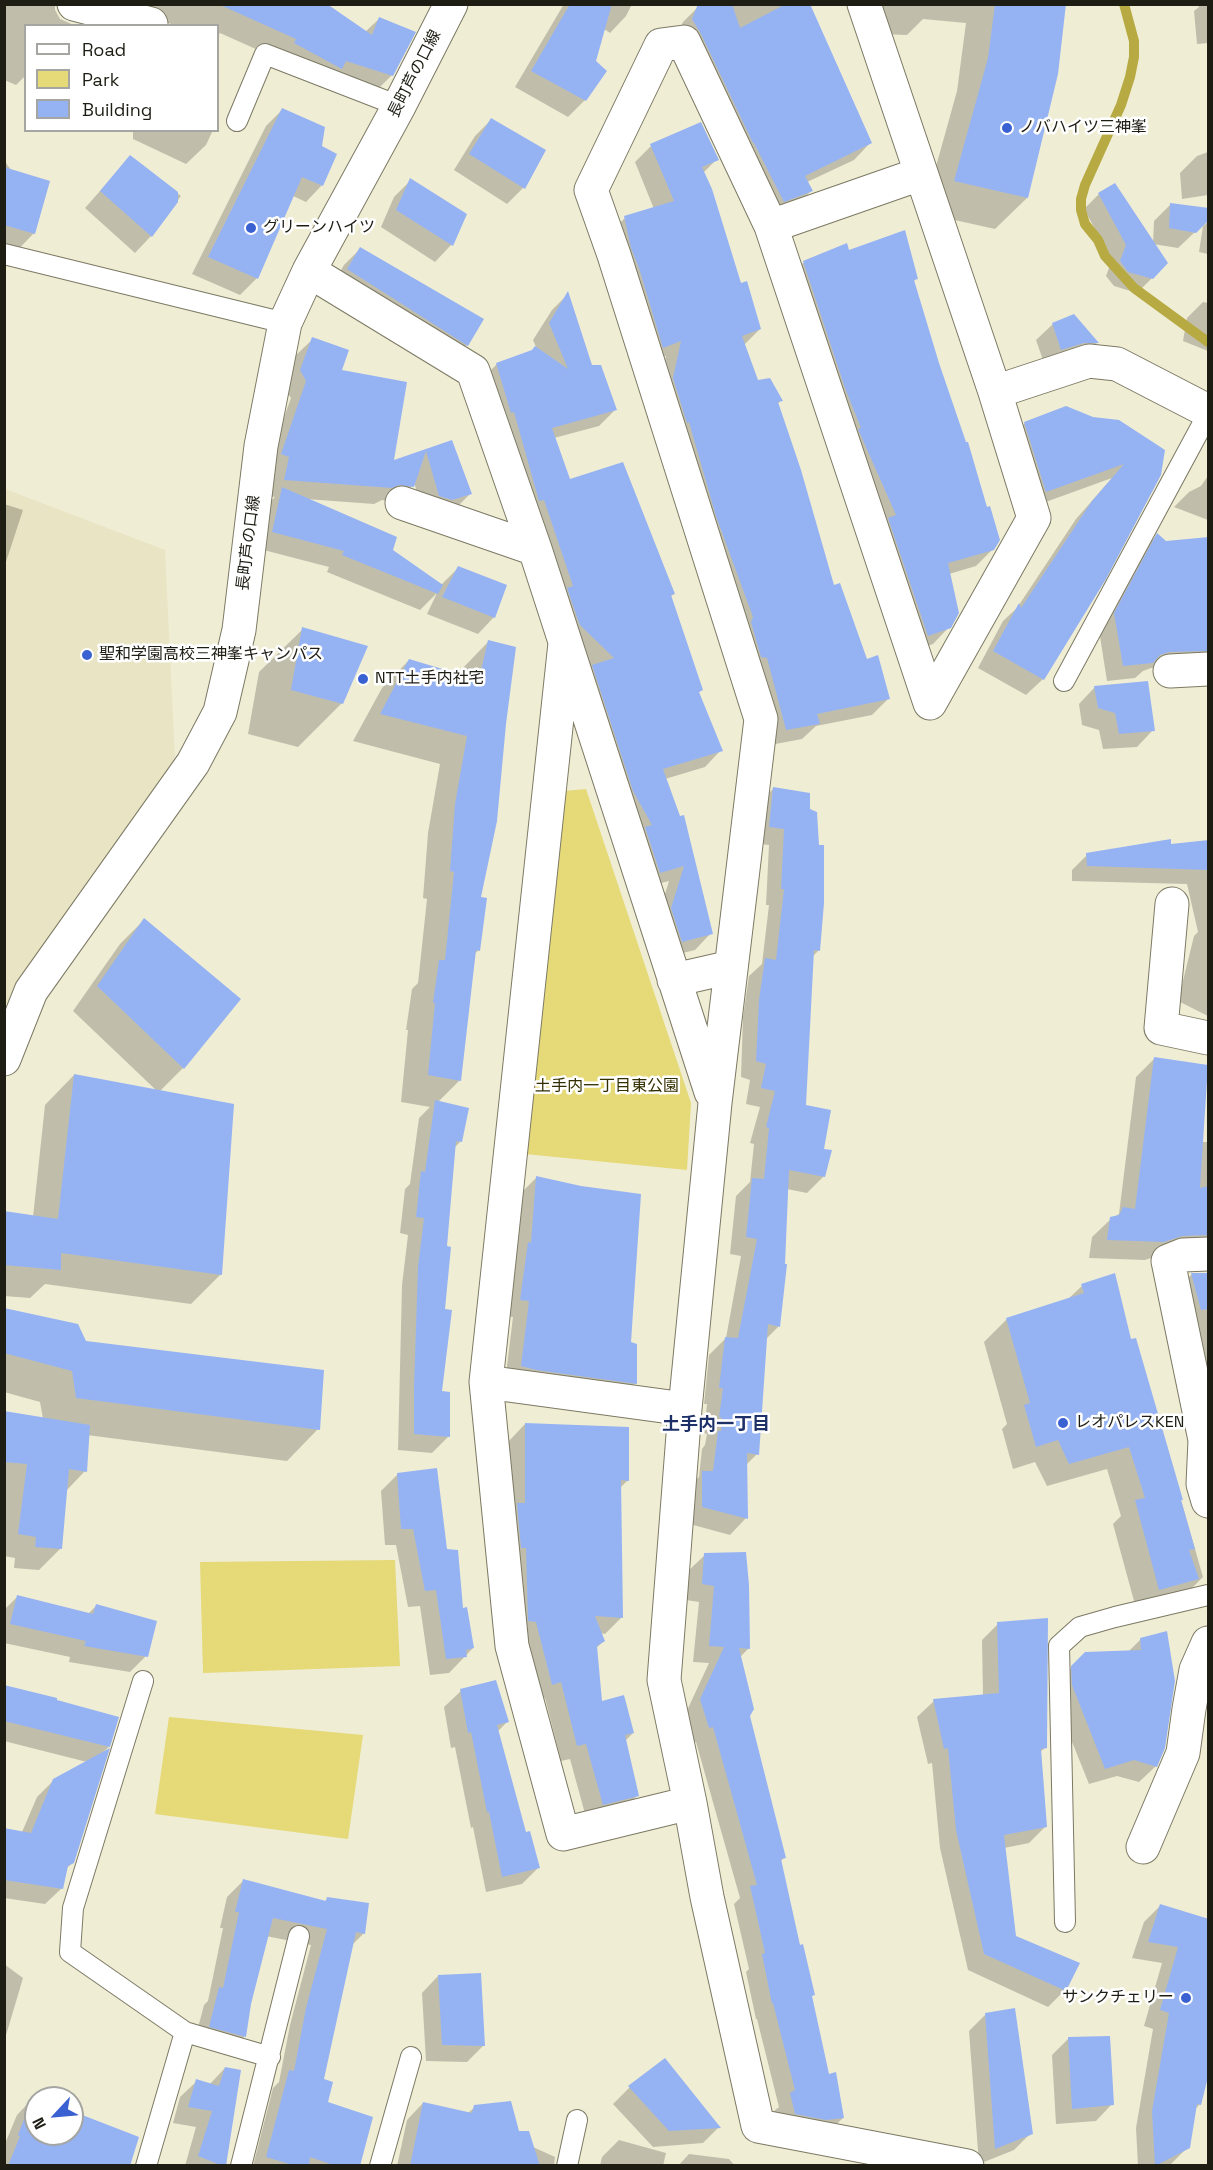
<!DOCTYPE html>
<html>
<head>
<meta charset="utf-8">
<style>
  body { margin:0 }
  #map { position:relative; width:1213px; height:2170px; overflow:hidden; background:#f0edd5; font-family:"Space Grotesk",sans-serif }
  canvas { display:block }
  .frame { position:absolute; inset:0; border:6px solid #1e1d14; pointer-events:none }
  .legend { position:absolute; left:24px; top:24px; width:195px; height:108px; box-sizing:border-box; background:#fff; border:2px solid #a5a5a1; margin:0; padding:8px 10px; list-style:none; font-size:18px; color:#1e1d14 }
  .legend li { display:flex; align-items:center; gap:12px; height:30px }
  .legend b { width:30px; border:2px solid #a5a5a1 }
  .north { position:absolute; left:24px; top:2086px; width:60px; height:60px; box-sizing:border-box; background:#fff; border:2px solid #a5a5a1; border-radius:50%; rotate:244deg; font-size:16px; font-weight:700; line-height:24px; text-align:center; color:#1e1d14 }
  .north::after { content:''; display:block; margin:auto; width:21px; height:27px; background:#3961d2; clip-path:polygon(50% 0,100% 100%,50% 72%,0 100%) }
</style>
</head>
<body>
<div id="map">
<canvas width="1213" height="2170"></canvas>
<div class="frame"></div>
<ul class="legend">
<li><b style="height:8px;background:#fff"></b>Road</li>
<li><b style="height:16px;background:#e5d978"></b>Park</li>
<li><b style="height:16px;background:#95b2f3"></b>Building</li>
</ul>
<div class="north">N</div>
</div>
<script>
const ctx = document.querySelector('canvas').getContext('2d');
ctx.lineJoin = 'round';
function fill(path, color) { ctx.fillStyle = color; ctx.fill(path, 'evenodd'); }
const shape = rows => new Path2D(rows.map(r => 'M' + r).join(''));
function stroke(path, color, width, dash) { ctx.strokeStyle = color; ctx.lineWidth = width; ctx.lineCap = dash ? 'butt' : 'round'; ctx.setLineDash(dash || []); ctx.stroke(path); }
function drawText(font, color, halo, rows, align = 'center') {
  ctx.font = font + ' "Space Grotesk","Noto Sans JP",sans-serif'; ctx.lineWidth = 5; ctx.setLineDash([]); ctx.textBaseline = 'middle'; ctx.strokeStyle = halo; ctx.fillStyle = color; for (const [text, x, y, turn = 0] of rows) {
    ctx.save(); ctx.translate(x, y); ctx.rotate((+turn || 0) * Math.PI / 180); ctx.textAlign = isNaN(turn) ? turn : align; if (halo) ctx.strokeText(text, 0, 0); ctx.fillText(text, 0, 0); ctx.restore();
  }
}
fill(shape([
  [5,489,165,550,175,760,5,1023]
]), '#e8e4c4');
fill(shape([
  [586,789,691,1103,687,1170,525,1154,564,791],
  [395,1560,400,1666,203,1673,200,1562],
  [169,1717,363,1735,348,1839,155,1814]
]), '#e5d978');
fill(shape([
  [4,4,324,4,365,32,379,19,392,75,372,95,328,81,322,88,276,63,278,59,220,33,218,36,218,26,176,26,149,15,58,5,55,5,55,10,60,19,76,26,26,26,26,75,16,85,4,80],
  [564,4,632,4,626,16,610,33,604,29,594,62,605,71,585,100,568,117,515,87],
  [809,4,870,143,854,160,807,182,811,191,795,207,767,217,676,36,683,22,700,5],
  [878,4,1065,4,1027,198,995,229,923,213,957,91,966,23,923,19,907,35,878,34],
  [1198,4,1208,4,1208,43,1197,44,1194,11,1199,7],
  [283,109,320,146,322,185,306,202,293,196,256,279,240,295,192,274,266,126],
  [491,120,523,188,507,204,454,170,475,136],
  [133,130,213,130,206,145,186,164,133,139],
  [651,146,717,159,703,173,740,285,760,329,744,345,758,382,781,400,777,405,833,586,866,660,888,699,872,715,816,726,802,739,770,745,657,395,666,356,647,364,608,234,625,218,654,209,635,162],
  [1208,152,1208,195,1182,199,1180,173,1197,156],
  [130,157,181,196,151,236,135,253,85,208],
  [4,160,11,170,34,233,10,258,4,256],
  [411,180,465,215,451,245,435,262,381,227,394,197],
  [1099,194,1153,244,1154,221,1171,204,1195,232,1178,248,1153,244,1152,278,1137,293,1114,286,1106,276,1112,260,1084,209],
  [1208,222,1208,254,1199,252,1203,226],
  [846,245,848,252,916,279,913,282,937,364,965,444,993,549,976,566,949,574,949,627,933,644,911,652,787,279,803,263],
  [360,249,467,345,450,361,332,286,344,265],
  [568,294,591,367,616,409,599,426,554,438,569,481,674,594,670,597,702,690,698,693,721,750,705,767,665,779,711,933,695,950,666,957,655,926,669,881,643,888,577,683,591,668,564,642,480,381,497,364,530,352,536,347,533,340,552,310],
  [1203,302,1208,303,1208,351,1183,341,1187,318],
  [1074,316,1097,343,1081,359,1045,366,1036,340,1053,324],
  [313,339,340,371,392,463,451,442,470,494,454,510,423,512,414,482,412,486,396,503,382,500,374,504,306,499,391,550,441,585,458,568,494,617,478,634,427,614,437,593,420,610,327,572,329,567,256,548,266,506,275,497,268,496,265,470,291,398,284,388,296,355],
  [1025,423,1162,451,1043,679,1026,695,978,668,1003,621,1017,608,1076,519,1112,478,1029,508,1008,440],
  [1208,476,1208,520,1174,507,1189,492,1201,486],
  [4,504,23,510,4,568],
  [1157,535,1166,542,1208,538,1208,678,1190,666,1151,668,1143,671,1135,678,1107,681,1099,630,1141,552],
  [303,629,342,703,298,747,248,734,259,672],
  [488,642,479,950,474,954,460,1080,438,1102,460,1142,454,1148,445,1247,440,1393,449,1436,432,1453,398,1450,402,1285,408,1235,400,1233,405,1189,410,1184,419,1118,430,1107,401,1102,408,1030,406,1030,412,989,418,983,427,899,423,898,428,833,440,764,353,741,382,688,409,660,459,675,461,670],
  [1095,687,1153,730,1137,747,1103,749,1099,730,1082,725,1079,704],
  [1208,692,1208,739,1207,698],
  [773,789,818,951,812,957,804,1106,823,1150,824,1176,807,1193,787,1189,783,1265,786,1265,778,1327,766,1339,757,1454,746,1465,746,1518,730,1535,686,1523,687,1489,699,1477,702,1449,705,1445,707,1434,704,1433,707,1404,704,1404,709,1355,726,1338,741,1256,730,1254,736,1196,750,1182,754,1144,750,1143,760,1107,746,1104,750,1080,741,1077,743,1017,749,976,762,964,769,905,766,905,769,845,753,843,757,805],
  [1208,841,1208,1016,1178,1001,1194,936,1198,932,1187,884,1072,881,1072,870,1087,855],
  [144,920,239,999,183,1068,160,1091,221,1274,191,1304,45,1284,30,1298,4,1296,4,1213,33,1217,45,1105,74,1075,157,1091,73,1011,120,944],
  [1154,1059,1202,1142,1208,1142,1208,1272,1205,1262,1162,1254,1145,1260,1089,1258,1092,1237,1111,1219,1119,1214,1136,1077],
  [536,1178,629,1343,636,1383,619,1399,505,1382,513,1317,504,1316,520,1194],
  [1208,1274,1208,1436,1173,1293,1191,1275],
  [1082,1286,1130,1340,1135,1339,1203,1577,1180,1600,1137,1612,1113,1524,1121,1516,1107,1469,1047,1486,1035,1462,1013,1469,1002,1429,1007,1424,984,1342,1007,1319,1067,1300],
  [4,1310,318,1429,287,1461,87,1435,85,1471,66,1491,61,1548,39,1570,14,1568,15,1558,4,1556,4,1412,43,1419,40,1402,4,1392],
  [525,1424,628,1480,620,1488,622,1617,605,1634,600,1633,604,1641,595,1649,601,1703,633,1733,625,1741,637,1796,620,1812,587,1821,570,1759,561,1761,545,1698,535,1700,509,1513,509,1441],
  [398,1474,446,1551,473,1648,449,1673,430,1675,420,1606,408,1607,396,1545,385,1545,381,1491],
  [705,1555,749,1648,740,1657,748,1716,784,1858,780,1862,828,2076,843,2118,826,2134,779,2130,774,2111,779,2107,757,2019,756,2019,746,1972,749,1969,734,1904,740,1898,696,1742,692,1743,684,1717,709,1663,693,1662,699,1602,686,1600,688,1571],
  [17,1597,88,1614,96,1606,146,1656,130,1672,69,1662,70,1657,4,1643,4,1610],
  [998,1624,1045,1748,1040,1752,1045,1827,1029,1843,1004,1848,1014,1937,1065,1990,1048,2007,968,1970,940,1848,932,1763,928,1764,917,1717,934,1701,983,1696,982,1640],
  [1141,1639,1156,1766,1139,1782,1117,1776,1089,1784,1056,1702,1056,1683,1086,1653,1128,1652],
  [4,1687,109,1747,102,1753,73,1862,66,1869,62,1888,45,1904,4,1898,4,1829,22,1832,37,1797,54,1780,87,1762,4,1741],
  [461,1691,507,1722,497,1732,525,1834,538,1868,522,1884,486,1892,473,1827,471,1828,455,1747,451,1748,444,1707],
  [243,1881,324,1902,328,1898,364,1933,352,1945,322,2080,326,2103,359,2166,253,2166,273,2088,279,2082,290,2025,311,1945,266,1936,249,2003,244,2037,228,2053,194,2043,204,2005,208,2001,223,1928,220,1928,227,1897],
  [1160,1906,1208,1988,1200,2104,1195,2109,1188,2147,1169,2166,1138,2166,1136,2128,1153,2029,1144,2026,1162,1963,1132,1958,1144,1922],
  [4,1964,23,1978,4,2042],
  [438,1976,484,2045,467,2062,426,2061,422,1993],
  [985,2015,1031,2133,1014,2150,979,2164,969,2031],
  [1069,2038,1112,2104,1096,2121,1056,2124,1052,2055],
  [665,2060,719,2127,703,2143,653,2147,613,2104,629,2088],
  [225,2068,225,2166,185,2166,196,2127,173,2123,180,2097,197,2081,209,2085],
  [33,2098,36,2134,72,2134,72,2113,129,2166,4,2166,4,2146,17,2115],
  [423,2103,468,2113,475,2107,518,2133,533,2147,555,2157,554,2166,397,2166,407,2120],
  [619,2140,666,2153,663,2166,600,2166,602,2157],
  [689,2154,729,2159,735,2166,678,2166]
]), '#0003');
stroke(shape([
  [1124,4,1134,41,1134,57,1130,77,1121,105,1085,185,1081,199,1081,210,1085,224,1098,240,1105,256,1134,288,1208,342]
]), '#b7aa42', 10);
fill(shape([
  [218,4,327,4,372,35,379,17,416,32,393,76,346,61,342,69,294,43,296,39],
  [570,4,612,4,596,61,607,71,586,101,531,71],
  [698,4,732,4,740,28,786,4,810,4,872,143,805,176,813,191,784,202,754,143,753,143,701,34,692,19],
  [995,4,1066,4,1058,74,1028,198,954,181,988,58],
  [282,108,325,127,322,146,337,154,323,186,302,177,258,279,208,257],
  [491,118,546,150,525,189,469,154],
  [701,122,719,160,702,167,712,189,741,283,747,281,761,329,742,336,758,380,770,378,783,401,778,402,801,470,834,585,840,583,867,659,878,655,890,699,817,714,820,724,786,730,767,658,761,657,751,622,753,617,716,516,689,422,687,423,673,378,681,341,663,348,639,268,631,248,624,216,674,201,650,144],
  [130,155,178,192,178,202,152,237,100,191],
  [4,167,50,181,35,234,4,225],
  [410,178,467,214,453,246,396,210],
  [1115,183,1168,263,1153,279,1128,272,1120,261,1126,245,1098,193],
  [1170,203,1209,208,1209,220,1196,233,1169,228],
  [905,230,918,279,914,280,939,363,966,442,968,442,987,507,990,506,1000,540,994,550,948,563,959,613,951,628,928,636,888,518,896,515,858,429,861,428,845,388,803,261,847,243,849,250],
  [360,247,484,319,468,346,347,269],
  [568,291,592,365,601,365,617,410,552,428,570,479,623,462,675,594,671,595,703,690,699,692,723,751,663,769,680,816,684,815,713,934,682,942,671,908,684,866,660,873,645,827,652,825,633,791,592,665,614,658,580,625,577,617,567,588,573,586,544,500,539,501,514,412,511,413,496,363,532,350,535,346,568,369,549,323],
  [1074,314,1099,343,1084,343,1061,350,1052,323],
  [312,337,349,350,342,370,407,382,394,460,452,440,472,494,452,500,439,496,426,451,414,487,399,485,392,488,284,480,289,457,281,454,306,381,300,370],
  [1066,406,1093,417,1119,420,1165,450,1161,475,1106,579,1044,680,993,651,1019,603,1021,608,1092,501,1124,464,1046,492,1024,422],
  [282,487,397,537,393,550,443,585,438,594,342,555,344,551,272,532],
  [1157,533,1166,541,1209,537,1209,651,1169,652,1160,655,1153,663,1123,666,1114,613],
  [458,566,507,585,495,618,442,597],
  [302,627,368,646,343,704,291,690],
  [488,640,516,647,506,724,497,821,481,897,487,898,480,951,476,950,461,1081,428,1075,435,1003,433,1003,439,960,445,960,454,872,450,871,455,804,467,736,380,714,409,659,479,680],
  [1148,681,1155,731,1119,734,1115,713,1098,708,1094,686],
  [773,787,810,793,810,809,817,812,819,845,824,845,824,903,820,951,814,950,806,1105,831,1110,824,1149,832,1150,825,1177,789,1170,785,1264,787,1264,780,1327,768,1324,759,1455,747,1453,748,1519,702,1507,702,1471,713,1471,718,1431,721,1431,722,1418,719,1417,723,1388,719,1388,725,1337,738,1338,757,1239,746,1237,752,1178,764,1179,769,1128,766,1127,775,1091,761,1088,766,1064,756,1061,759,1000,765,958,776,960,784,889,781,889,784,829,769,827],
  [1171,839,1171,844,1209,840,1209,870,1087,866,1086,853],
  [144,918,241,999,184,1069,97,986],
  [1154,1057,1208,1065,1200,1188,1209,1186,1209,1235,1182,1236,1164,1242,1107,1240,1110,1217,1119,1215,1123,1207,1135,1209],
  [74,1074,234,1104,222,1275,61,1253,61,1270,4,1265,4,1211,58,1219],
  [435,1100,469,1108,462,1142,456,1141,447,1246,451,1247,445,1309,452,1310,442,1391,450,1392,450,1437,414,1434,414,1387,418,1267,424,1218,416,1217,421,1171,425,1172],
  [536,1176,581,1186,641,1194,631,1342,637,1344,637,1384,536,1370,521,1366,529,1301,520,1300,528,1242,531,1243],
  [1115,1273,1131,1339,1136,1338,1183,1500,1181,1500,1195,1549,1189,1550,1199,1579,1159,1590,1135,1500,1145,1498,1129,1447,1069,1464,1058,1440,1036,1447,1024,1405,1030,1403,1006,1318,1084,1293,1081,1284],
  [1191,1273,1209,1273,1209,1309,1201,1310],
  [4,1308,78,1324,86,1341,324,1370,320,1430,76,1398,72,1371,4,1353],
  [4,1411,90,1425,87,1472,69,1469,62,1549,35,1547,36,1537,18,1534,27,1464,4,1462],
  [525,1423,629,1427,629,1481,621,1480,623,1618,595,1616,605,1641,597,1646,602,1701,624,1695,634,1733,625,1735,639,1796,603,1805,586,1744,577,1746,561,1682,552,1685,536,1622,528,1621,526,1548,521,1548,517,1503,525,1503],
  [437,1468,447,1549,458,1550,463,1608,467,1607,474,1648,466,1650,467,1657,446,1659,436,1590,425,1591,413,1529,401,1529,397,1473],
  [746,1552,749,1585,750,1649,739,1648,754,1709,750,1716,786,1858,781,1859,800,1945,803,1944,815,1995,812,1996,829,2074,836,2072,844,2118,826,2120,795,2114,790,2093,795,2090,773,2003,772,2004,762,1954,765,1953,750,1886,757,1885,713,1727,709,1728,700,1699,724,1647,709,1646,714,1586,702,1584,704,1553],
  [17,1595,93,1614,96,1604,157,1621,148,1657,84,1646,86,1641,10,1624],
  [1048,1618,1047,1748,1041,1749,1047,1827,1004,1835,1016,1936,1080,1963,1066,1991,984,1954,956,1830,948,1748,944,1749,933,1699,999,1693,997,1622],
  [1167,1631,1175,1681,1165,1748,1157,1767,1134,1760,1105,1769,1072,1685,1071,1666,1085,1652,1141,1650,1140,1638],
  [496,1680,509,1722,497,1725,526,1832,530,1831,540,1868,502,1877,489,1812,487,1812,471,1732,468,1733,460,1689],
  [4,1685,57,1698,57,1700,119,1717,110,1747,4,1721],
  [110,1748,74,1863,68,1866,63,1889,4,1880,4,1828,31,1833,53,1779],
  [243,1879,326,1901,327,1897,369,1903,365,1934,356,1932,324,2079,333,2082,328,2102,373,2117,360,2166,336,2166,310,2157,309,2166,296,2166,266,2157,289,2070,294,2071,306,2008,327,1929,273,1918,251,2004,246,2037,209,2027,219,1987,223,1988,239,1912,235,1912],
  [1160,1904,1209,1919,1209,2073,1201,2105,1197,2104,1190,2148,1155,2166,1152,2111,1169,2013,1160,2010,1178,1947,1148,1942],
  [481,1973,485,2046,442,2045,438,1975],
  [1015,2008,1033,2134,995,2149,985,2013],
  [1110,2036,1114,2105,1072,2109,1068,2037],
  [665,2058,721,2128,669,2131,628,2086],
  [225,2067,241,2070,226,2166,223,2166,198,2156,212,2111,188,2107,196,2079,219,2086],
  [33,2096,37,2098,36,2134,72,2134,72,2111,139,2137,130,2166,8,2166,20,2136,18,2135],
  [511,2101,519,2131,529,2131,540,2166,410,2166,423,2102,472,2113,474,2105]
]), '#95b2f3');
const lane = shape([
  [237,121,265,54,399,106],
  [4,254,285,323],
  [1064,681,1208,414],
  [143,1681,73,1908,70,1952,185,2032,146,2166],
  [1065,1922,1059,1646,1080,1627,1115,1617,1208,1595],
  [185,2032,270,2057],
  [241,2166,299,1936],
  [380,2166,411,2057],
  [567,2166,577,2120]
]);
const street = shape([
  [74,4,151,24],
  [864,4,995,392,1089,361,1117,364,1208,411],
  [771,226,920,174],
  [309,271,473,371,535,549,711,1092],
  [402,503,535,549],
  [565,643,486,1382,512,1646,563,1834,690,1803],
  [1170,671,1208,669],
  [1172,904,1161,1028,1208,1038],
  [674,980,731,967],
  [4,1059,31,991,193,763,220,712,239,630,261,446,285,323,309,271,399,106,451,4],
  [486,1382,685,1409],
  [1208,1439,1205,1440,1203,1484,1208,1501],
  [1205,1440,1168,1261,1183,1255,1208,1254],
  [1143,1847,1183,1753,1189,1709,1196,1670,1208,1643],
  [967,2166,758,2126,707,1897,690,1803,664,1680,685,1409,715,1103,761,719,614,255,591,190,661,45,684,42,771,226,930,703,1034,518,995,392]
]);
stroke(lane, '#7c7964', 22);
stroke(street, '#7c7964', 35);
stroke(lane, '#fff', 20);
stroke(street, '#fff', 33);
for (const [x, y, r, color] of [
  [1007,128,6,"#3961d2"],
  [251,228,6,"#3961d2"],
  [87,655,6,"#3961d2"],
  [363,679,6,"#3961d2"],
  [1063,1423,6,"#3961d2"],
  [1186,1998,6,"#3961d2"]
]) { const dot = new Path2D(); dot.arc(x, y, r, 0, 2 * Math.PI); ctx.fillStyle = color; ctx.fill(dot); stroke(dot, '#fff', 2); }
drawText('16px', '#1e1d14', '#fff', [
  ["長町芦の口線",415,74,-63],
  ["長町芦の口線",249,543,-83]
]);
drawText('16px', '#1e1d14', '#fff', [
  ["ノバハイツ三神峯",1019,128],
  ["グリーンハイツ",263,228],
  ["聖和学園高校三神峯キャンパス",99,655],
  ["NTT土手内社宅",375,679],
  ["レオパレスKEN",1075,1423],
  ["サンクチェリー",1174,1998,"right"]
], 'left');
drawText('16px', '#332e00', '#fff', [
  ["土手内一丁目東公園",607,1087]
]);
drawText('bold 18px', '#1d3168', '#fff', [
  ["土手内一丁目",716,1425]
]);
</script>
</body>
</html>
